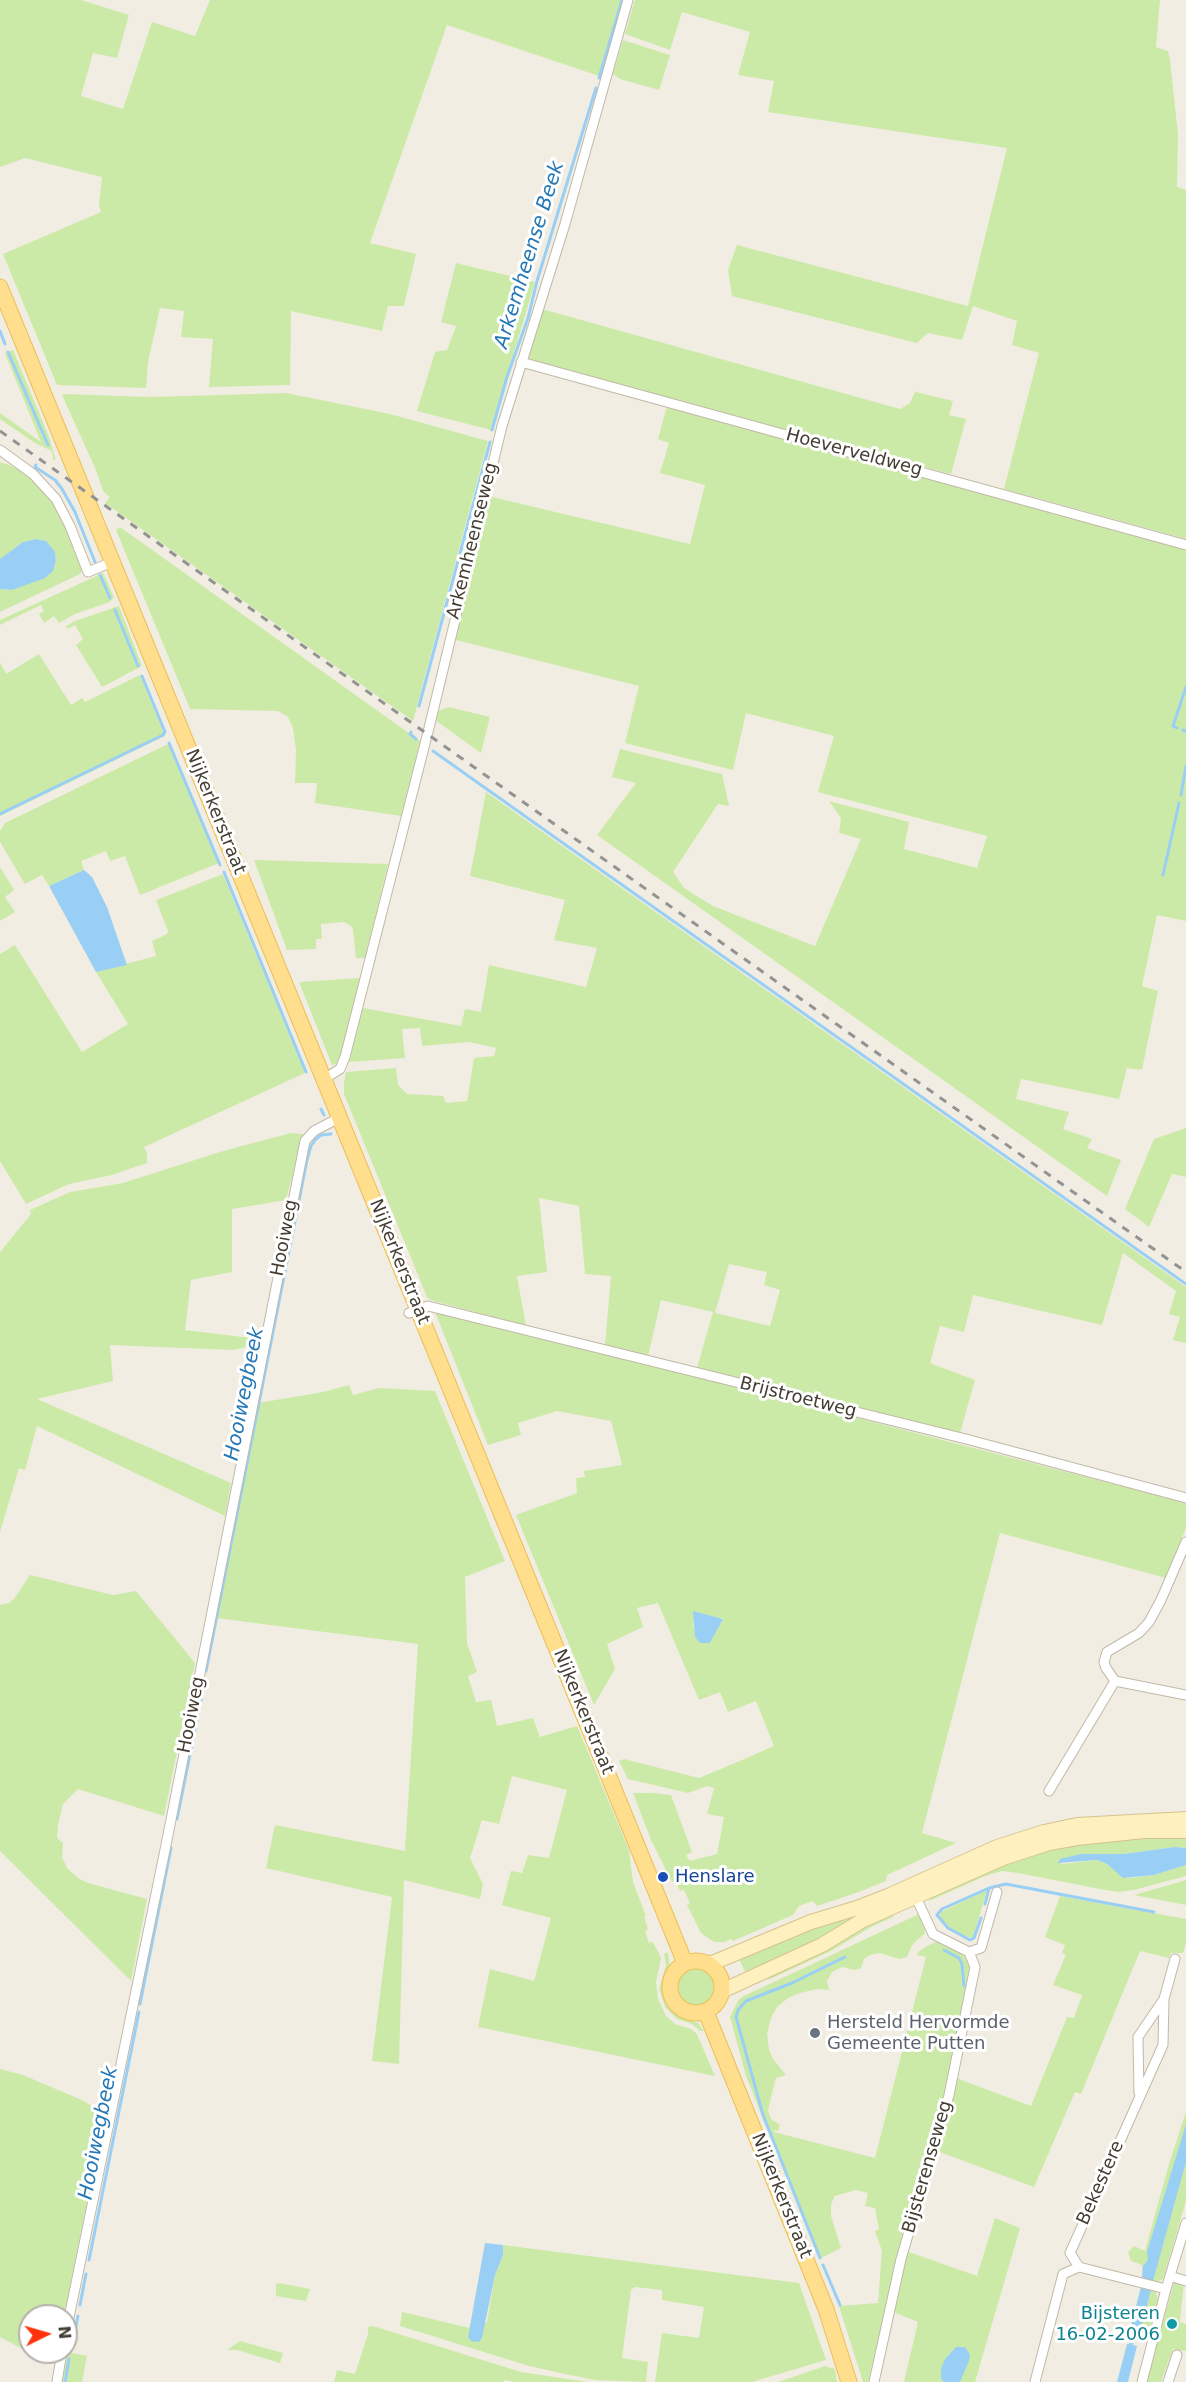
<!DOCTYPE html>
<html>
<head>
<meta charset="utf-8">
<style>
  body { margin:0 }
  #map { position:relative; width:1186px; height:2382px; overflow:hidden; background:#f2ede2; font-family:"DejaVu Sans",sans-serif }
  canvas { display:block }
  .north { position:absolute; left:18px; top:2304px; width:60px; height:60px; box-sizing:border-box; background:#fff; border:2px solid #b4b1ad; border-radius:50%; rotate:85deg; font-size:16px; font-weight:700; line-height:24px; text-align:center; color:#443d32 }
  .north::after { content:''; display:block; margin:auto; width:21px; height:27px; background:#ff320c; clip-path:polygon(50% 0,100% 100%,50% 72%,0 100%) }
</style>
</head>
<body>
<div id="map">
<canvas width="1186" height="2382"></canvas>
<div class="north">N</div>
</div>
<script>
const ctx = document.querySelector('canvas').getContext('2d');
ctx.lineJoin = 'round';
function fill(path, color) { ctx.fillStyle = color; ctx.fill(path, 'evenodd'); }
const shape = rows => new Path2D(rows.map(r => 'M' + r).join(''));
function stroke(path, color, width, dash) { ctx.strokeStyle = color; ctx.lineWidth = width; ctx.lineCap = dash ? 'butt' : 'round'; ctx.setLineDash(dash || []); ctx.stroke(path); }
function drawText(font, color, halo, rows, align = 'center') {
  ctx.font = font + ' "DejaVu Sans",sans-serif'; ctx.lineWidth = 6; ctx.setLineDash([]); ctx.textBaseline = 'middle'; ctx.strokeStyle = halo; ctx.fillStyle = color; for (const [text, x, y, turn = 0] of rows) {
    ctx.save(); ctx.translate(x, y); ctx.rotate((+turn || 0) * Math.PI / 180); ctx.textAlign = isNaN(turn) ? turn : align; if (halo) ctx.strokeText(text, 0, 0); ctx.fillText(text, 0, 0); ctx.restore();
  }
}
fill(shape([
  [0,0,81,0,129,15,117,58,93,53,81,96,123,109,152,22,195,36,210,0,621,0,599,76,447,25,370,243,416,254,404,306,388,306,382,331,291,311,290,385,209,387,213,339,181,337,184,311,160,308,148,362,146,388,57,385,3,254,101,212,99,205,102,177,25,158,0,167],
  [635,0,1160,0,1156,47,1168,51,1170,60,1178,134,1177,187,1186,190,1186,539,1004,489,1039,353,1012,345,1017,321,973,306,962,340,928,333,917,343,732,296,728,270,737,245,968,306,1007,148,768,112,774,81,738,75,750,32,682,12,670,50,625,34],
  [623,40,670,55,659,90,620,79,613,74],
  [456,263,535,282,491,430,417,411,435,352,447,350,456,326,441,322],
  [542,309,900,409,910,403,916,390,916,392,953,401,949,415,966,419,951,474,539,364,528,358],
  [13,350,49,437,56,460,53,459,52,451,35,443,0,419,0,413,41,442,6,356,5,353],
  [286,393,390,414,488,441,413,721,105,503,110,497,103,491,96,470,62,395,64,394,150,397],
  [667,406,1186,548,1186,921,1157,915,1142,986,1158,991,1142,1070,1127,1068,1119,1099,1021,1079,1016,1099,1069,1112,1063,1129,1092,1139,1087,1148,1121,1160,1107,1196,597,835,636,783,612,777,620,749,722,774,729,806,718,804,673,872,684,888,713,906,815,946,861,839,839,833,841,818,829,801,909,822,904,849,977,868,987,836,818,792,834,736,746,713,733,770,625,743,639,686,452,639,488,496,690,544,705,485,660,473,669,443,658,439],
  [0,462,21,469,36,481,55,501,83,569,80,574,0,612,0,589,12,590,55,566,56,561,56,556,46,541,36,539,23,542,0,559],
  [120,527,420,741,401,816,315,803,317,783,295,783,296,750,293,728,288,717,278,711,190,709,116,530],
  [103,573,114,597,110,602,75,614,59,623,54,616,44,623,39,614,44,611,41,605,0,625,0,620],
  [119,606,142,666,102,687,76,645,83,639,75,625,68,629,66,626,75,621],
  [39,654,71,705,82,698,85,702,140,675,165,736,0,816,0,662,6,674],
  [449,707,490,717,481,753,435,720,438,711],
  [168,744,219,863,140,895,125,856,110,861,106,851,81,861,84,870,49,886,42,875,25,884,0,842,0,831,5,823],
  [486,792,1186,1287,1186,1343,1173,1340,1180,1317,1169,1314,1176,1291,1123,1253,1102,1325,973,1295,964,1332,940,1326,930,1363,975,1380,960,1433,697,1368,713,1312,661,1300,648,1356,605,1345,611,1276,585,1274,579,1206,539,1198,547,1272,517,1276,526,1326,431,1300,427,1297,344,1094,344,1083,346,1072,396,1068,398,1085,407,1094,443,1096,446,1103,467,1101,474,1058,494,1056,496,1048,469,1042,422,1046,420,1028,402,1029,405,1058,349,1062,363,1008,461,1026,465,1009,481,1012,489,965,586,987,597,948,554,940,565,900,470,876],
  [729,1264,767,1272,764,1285,780,1290,770,1326,715,1313],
  [254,860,388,864,365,958,356,958,353,929,351,926,344,922,321,924,322,939,316,939,316,949,287,950],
  [0,867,14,890,5,897,15,912,0,921],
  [223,874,305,1073,144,1147,147,1153,147,1163,112,1175,69,1184,26,1204,0,1161,0,954,15,945,82,1052,128,1024,96,972,156,956,152,941,167,934,168,931,156,900],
  [360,978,340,1057,338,1063,332,1065,299,982],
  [1186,1128,1186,1177,1172,1174,1149,1227,1125,1209,1154,1139],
  [291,1133,303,1134,286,1200,232,1209,232,1272,191,1280,185,1330,259,1339,258,1344,234,1350,110,1345,113,1381,37,1399,231,1483,225,1516,37,1426,25,1470,19,1468,0,1532,0,1252,31,1214,30,1210,70,1192,123,1183,223,1151],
  [435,1312,776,1397,1175,1500,1186,1504,1186,1528,1166,1578,1000,1533,922,1833,956,1843,887,1875,886,1881,859,1892,817,1906,813,1901,799,1906,793,1915,733,1941,731,1939,724,1942,714,1942,701,1933,687,1905,690,1903,684,1890,680,1891,676,1881,672,1882,651,1840,633,1793,653,1793,671,1795,692,1852,686,1855,690,1861,717,1854,724,1817,707,1814,714,1788,707,1786,688,1793,628,1779,619,1761,624,1759,699,1778,735,1763,774,1746,756,1701,728,1712,720,1692,699,1700,658,1603,637,1608,643,1627,607,1644,615,1669,594,1705,516,1515,577,1493,576,1478,585,1477,584,1471,622,1465,611,1421,557,1411,518,1423,521,1435,488,1445],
  [694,1618,723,1618,710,1643,693,1626],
  [349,1385,353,1395,379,1388,435,1391,505,1561,465,1577,467,1643,477,1672,468,1676,476,1702,491,1700,497,1726,533,1718,540,1737,577,1726,629,1850,633,1882,646,1916,644,1917,648,1929,645,1931,649,1943,653,1942,661,1958,656,1982,658,1999,666,2016,675,2024,691,2029,697,2034,715,2076,478,2027,490,1969,534,1981,551,1918,502,1905,511,1871,522,1873,528,1855,549,1858,567,1790,512,1776,499,1824,482,1820,470,1858,483,1884,480,1899,404,1880,399,2064,372,2061,392,1897,266,1868,275,1825,405,1851,418,1644,216,1618,258,1403,323,1392],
  [30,1575,113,1595,136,1591,195,1663,164,1816,78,1789,63,1804,58,1825,57,1838,63,1843,62,1857,67,1868,78,1878,88,1883,147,1899,131,1981,0,1851,0,1605,9,1603,14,1599],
  [1186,1834,1186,1848,1175,1847,1123,1854,1081,1854,1058,1861,1062,1864,1097,1860,1107,1864,1123,1877,1131,1878,1154,1875,1186,1865,1186,1876,1134,1890,1118,1892,1105,1890,1018,1873,1002,1871,985,1876,929,1901,932,1896,1001,1863,1066,1843,1147,1839],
  [1186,1880,1186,1905,1134,1895],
  [987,1890,973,1938,962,1935,953,1930,940,1918,941,1912],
  [1060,1896,1186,1919,1186,1943,1183,1953,1171,1953,1169,1958,1140,1951,1081,2094,1075,2092,1034,2187,937,2151,956,2078,1031,2106,1067,2017,1074,2018,1082,1995,1053,1985,1066,1955,1062,1953,1065,1945,1045,1937],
  [889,1905,747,1976,738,1957,784,1936],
  [893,1913,893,1917,873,1926,831,1951,768,1980,772,1972],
  [919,1914,926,1925,924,1934,912,1945,907,1957,899,1959,880,1953,870,1955,864,1959,861,1968,855,1970,842,1967,832,1972,827,1981,829,1990,817,1989,800,1993,788,1998,777,2007,771,2018,767,2034,769,2049,773,2059,786,2075,776,2078,772,2093,768,2111,771,2119,780,2125,778,2131,775,2130,774,2132,875,2158,926,1957,917,1955,918,1952,927,1946,938,1941,962,1952,971,1968,950,2073,923,2170,909,2206,868,2382,863,2382,839,2306,878,2303,882,2251,875,2231,879,2229,875,2208,865,2206,868,2193,856,2190,835,2196,831,2204,831,2216,841,2248,819,2259,746,2076,730,2017,739,1999,744,1996],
  [668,1952,670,1968,664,1989,667,1999,672,2009,682,2016,698,2023,704,2031,700,2031,692,2024,677,2019,665,2007,659,1989,666,1965,664,1954],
  '676 1987a20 20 0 1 1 40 0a20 20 0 1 1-40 0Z',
  [0,2069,23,2075,84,2101,93,2107,104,2118,64,2316,30,2316,30,2352,49,2352,30,2353,0,2337],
  [1186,2112,1186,2201,1163,2279,1156,2282,1143,2279,1142,2265,1131,2261,1128,2252,1134,2246,1145,2251,1169,2164],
  [995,2218,1020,2228,975,2382,960,2382,970,2355,952,2350,941,2369,941,2379,944,2382,904,2382,918,2322,891,2311,906,2251,977,2276],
  [503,2245,799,2283,826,2360,752,2382,655,2382,662,2333,699,2338,704,2307,662,2300,662,2290,635,2287,631,2290,622,2358,648,2362,646,2382,595,2380,565,2374,529,2366,400,2326,402,2312,470,2328,468,2337,487,2322,495,2275,503,2255],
  [279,2283,310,2289,306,2301,276,2296,276,2284],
  [1174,2283,1184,2283,1180,2322,1186,2324,1186,2351,1173,2349,1161,2382,1146,2382],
  [1141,2287,1155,2291,1158,2298,1147,2338,1139,2336,1138,2340,1128,2338],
  [373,2326,521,2372,588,2382,515,2382,505,2380,503,2382,334,2382,337,2370,355,2374,368,2334,368,2327],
  [240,2341,283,2353,280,2363,237,2350,227,2350],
  [68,2352,87,2356,82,2382,62,2382],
  [825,2366,835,2369,837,2382,778,2382]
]), '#cceaa7');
fill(shape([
  [36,539,46,541,55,552,56,561,53,571,45,578,12,590,0,589,0,559,23,542],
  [84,870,92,877,107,907,127,965,96,972,49,886],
  [693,1611,723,1619,710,1643,700,1643,695,1637],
  [1175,1847,1186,1848,1186,1865,1154,1875,1123,1878,1107,1864,1097,1860,1058,1863,1060,1859,1081,1854,1123,1854],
  [1186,2124,1186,2162,1153,2281,1149,2280,1147,2289,1151,2290,1139,2336,1138,2340,1135,2340,1133,2345,1137,2346,1128,2382,1117,2382,1127,2344,1129,2344,1130,2339,1128,2338,1141,2287,1143,2266,1148,2260,1147,2252],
  [485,2243,503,2245,503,2255,495,2275,482,2338,479,2342,471,2341,468,2337],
  [956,2347,965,2347,970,2355,969,2361,960,2382,944,2382,941,2379,941,2369,945,2359]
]), '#99cff5');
stroke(shape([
  [599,78,622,0],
  [0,331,5,344],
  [8,352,48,445],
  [492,430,507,377,528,318,537,281,596,88],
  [36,465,35,467,55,480,62,489,75,512,95,562],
  [100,575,110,598],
  [115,610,138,666],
  [142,676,165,732],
  [419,706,490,442],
  [1177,728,1173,726,1186,687],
  [1183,730,1186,731],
  [411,732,410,734,416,739],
  [169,743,220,865],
  [433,751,1186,1284],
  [1181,795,1186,766],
  [0,814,163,735,165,731],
  [224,872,306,1072],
  [1163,875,1179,803],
  [321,1109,324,1115],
  [206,1671,307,1160,311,1146,315,1140,321,1135,331,1134],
  [177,1819,205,1680],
  [985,1904,989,1888],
  [981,1918,974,1938,970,1940,948,1928,937,1915,942,1909,989,1888,1006,1884,1154,1912],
  [944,1950,959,1958,962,1964,964,1986],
  [140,2004,171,1848],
  [820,2258,763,2115,736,2017,738,2010,746,2001,792,1983,845,1957],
  [89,2260,139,2012],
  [823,2265,840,2305],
  [80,2305,86,2274],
  [73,2341,78,2316],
  [65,2382,69,2359]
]), '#99cff5', 3);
const street = shape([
  [521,362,1186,545],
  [0,450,33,474,56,499,70,526,88,572,112,562],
  [324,1079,340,1069,345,1057,429,728,502,426,565,224,628,0],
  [409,1313,428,1306,966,1439,1186,1498],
  [1115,1681,1106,1668,1104,1662,1107,1652,1139,1633,1149,1622,1161,1600,1186,1542],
  [1115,1681,1186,1695],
  [1049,1791,1115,1681],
  [969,1952,981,1948,997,1892],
  [1139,2093,1138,2037,1164,1999],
  [1079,2267,1070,2253,1163,2045,1164,1999,1175,1959],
  [1170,2276,1186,2281],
  [66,2332,166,1845,305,1141,314,1131,341,1117],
  [57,2382,62,2352],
  [874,2382,901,2259,949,2095,975,1967,969,1952,933,1934,914,1893],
  [1035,2382,1063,2274,1079,2267,1166,2289],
  [1142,2382,1166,2289,1186,2223],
  [1168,2382,1177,2355]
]);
const secondary = shape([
  [710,1964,811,1922,857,1908,888,1896,997,1847,1044,1832,1077,1825,1186,1819],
  [722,1991,822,1945,863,1920,1003,1858,1049,1843,1077,1838,1144,1831,1186,1831]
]);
const primary = shape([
  [0,287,685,1963],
  '670 1987a26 26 0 1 1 52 0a26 26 0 1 1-52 0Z',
  [706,2012,826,2309,849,2382]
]);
stroke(street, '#c1b8a7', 11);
stroke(secondary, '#d5c38e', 16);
stroke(primary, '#ebbf57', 17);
stroke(street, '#fff', 9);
stroke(secondary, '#fff0bf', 14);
stroke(primary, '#ffdf8e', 15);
stroke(shape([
  [0,431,1186,1272]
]), '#939393', 3, [8, 8]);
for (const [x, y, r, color] of [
  [663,1877,6,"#1a4fb4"],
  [815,2033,6,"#6b7280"],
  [1172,2324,6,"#0f9aa8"]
]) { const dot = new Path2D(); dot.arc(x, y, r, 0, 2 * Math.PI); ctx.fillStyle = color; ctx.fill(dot); stroke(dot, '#fff', 2); }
drawText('18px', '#443d32', '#fff', [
  ["Hoeverveldweg",854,453,15],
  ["Arkemheenseweg",473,541,-76],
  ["Nijkerkerstraat",215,812,68],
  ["Hooiweg",285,1238,-79],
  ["Nijkerkerstraat",399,1262,68],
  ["Brijstroetweg",798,1398,14],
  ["Nijkerkerstraat",583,1712,68],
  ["Hooiweg",192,1715,-79],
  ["Bijsterenseweg",928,2167,-74],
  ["Bekestere",1101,2183,-66],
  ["Nijkerkerstraat",781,2196,68]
]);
drawText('18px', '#164399', '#fff', [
  ["Henslare",675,1877]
], 'left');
drawText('18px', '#5b616d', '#fff', [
  ["Hersteld Hervormde",827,2023],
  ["Gemeente Putten",827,2044]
], 'left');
drawText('18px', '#0d838f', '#fff', [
  ["Bijsteren",1160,2314],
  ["16-02-2006",1160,2335]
], 'right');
drawText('italic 20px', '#2578b6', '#fff', [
  ["Arkemheense Beek",530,255,-73],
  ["Hooiwegbeek",245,1394,-79],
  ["Hooiwegbeek",99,2133,-79]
]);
</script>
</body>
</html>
